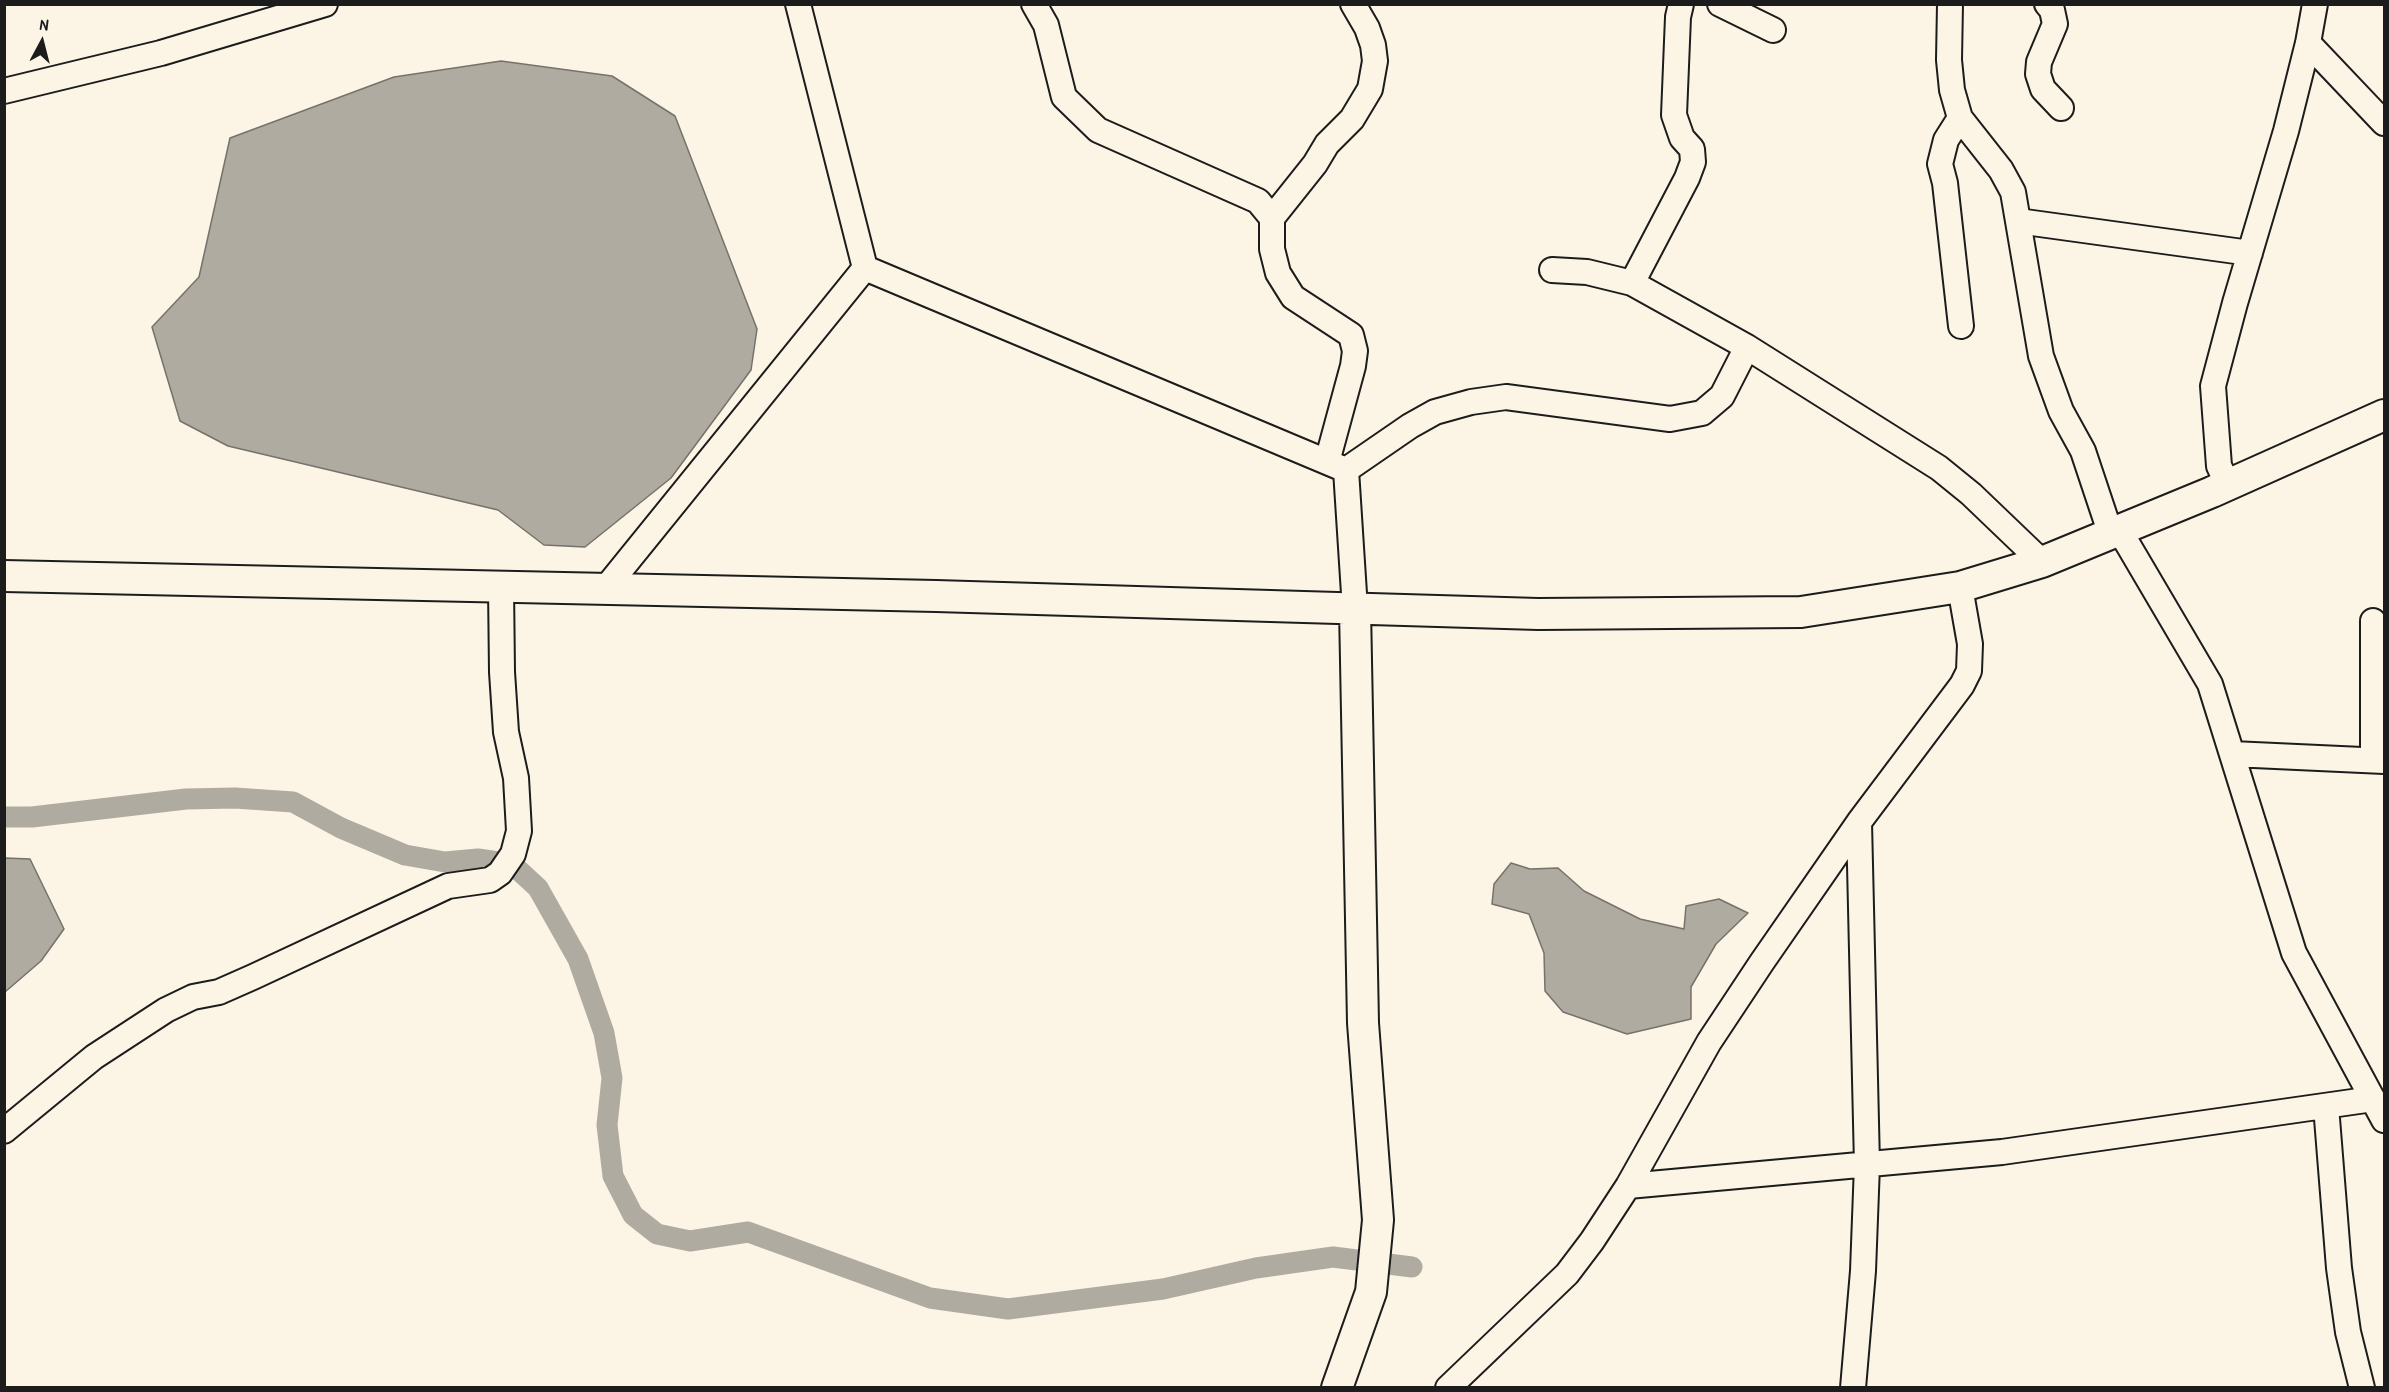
<!DOCTYPE html>
<html>
<head>
<meta charset="utf-8">
<style>
  body { margin:0 }
  #map { position:relative; width:2389px; height:1392px; overflow:hidden; background:#fcf5e5; font-family:"Patrick Hand",sans-serif }
  canvas { display:block }
  .frame { position:absolute; inset:0; border:6px solid #1c1c1c; pointer-events:none }
  .north { position:absolute; left:12px; top:12px; width:60px; height:60px; -webkit-text-stroke:4px #fcf5e5; paint-order:stroke; rotate:7deg; font-size:16px; font-weight:700; line-height:24px; text-align:center; color:#1c1c1c }
  .north::after { content:''; display:block; margin:auto; width:21px; height:27px; background:#1c1c1c; clip-path:polygon(50% 0,100% 100%,50% 72%,0 100%) }
</style>
</head>
<body>
<div id="map">
<canvas width="2389" height="1392"></canvas>
<div class="frame"></div>
<div class="north">N</div>
</div>
<script>
const ctx = document.querySelector('canvas').getContext('2d');
ctx.lineJoin = 'round';
function fill(path, color) { ctx.fillStyle = color; ctx.fill(path, 'evenodd'); }
const shape = rows => new Path2D(rows.map(r => 'M' + r).join(''));
function stroke(path, color, width, dash) { ctx.strokeStyle = color; ctx.lineWidth = width; ctx.lineCap = dash ? 'butt' : 'round'; ctx.setLineDash(dash || []); ctx.stroke(path); }
const water = shape([
  [501,61,612,76,675,116,757,329,751,370,671,478,585,547,544,545,498,510,228,446,180,421,152,327,199,277,230,138,394,77,501,61],
  [5,858,30,859,64,929,41,961,5,992,5,858],
  [1511,863,1530,869,1558,868,1584,891,1640,919,1684,929,1686,906,1719,899,1748,913,1716,944,1691,987,1691,1019,1627,1034,1563,1012,1545,991,1544,953,1529,914,1492,904,1494,884,1511,863]
]);
fill(water, '#b0aba1');
stroke(water, '#75726c', 1.5);
stroke(shape([
  [4,817,32,817,186,799,235,798,293,802,341,828,405,855,445,862,478,859,512,864,538,888,578,959,604,1033,612,1078,607,1125,613,1176,633,1215,657,1234,690,1241,748,1232,930,1298,1008,1309,1163,1289,1256,1268,1333,1257,1412,1267]
]), '#b0aba1', 21);
const minor = shape([
  [798,4,865,268,1346,470,1355,609],
  [1034,4,1046,25,1064,97,1098,130,1258,201,1272,218,1272,249,1278,273,1293,297,1351,335,1355,351,1353,366,1327,462],
  [1720,4,1773,30],
  [1950,4,1949,60,1952,90,1960,118,2001,170,2013,192,2041,356,2061,411,2083,451,2111,535],
  [2047,4,2052,10,2055,24,2039,62,2038,74,2043,89,2061,108],
  [2308,43,2384,123],
  [4,91,161,53,325,4],
  [1960,118,1946,140,1940,164,1945,183,1961,326],
  [1272,218,1315,164,1327,144,1352,119,1370,89,1375,61,1373,45,1367,28,1353,4],
  [2018,221,2250,253],
  [1552,270,1587,272,1632,283,1747,347,1939,468,1971,494,2042,562],
  [1632,283,1687,178,1693,162,1692,149,1682,138,1674,115,1678,17,1681,4],
  [1346,470,1410,426,1435,412,1471,402,1506,397,1670,419,1702,413,1722,396,1747,347],
  [2228,485,2219,466,2213,386,2235,303,2286,131,2308,43,2315,4],
  [2120,531,2210,684,2294,953,2384,1120],
  [605,589,865,268],
  [2373,621,2373,760],
  [2232,754,2384,761],
  [2326,1106,2339,1268,2348,1332,2362,1388],
  [4,1131,94,1057,166,1010,193,997,219,992,253,977,448,886,490,880,500,873,513,854,519,831,516,778,506,732,502,672,501,587],
  [1628,1186,2002,1152,2373,1099],
  [1448,1388,1567,1274,1592,1241,1628,1186,1709,1042,1762,962,1859,822,1962,685,1969,671,1970,644,1960,587],
  [1853,1388,1863,1271,1867,1165,1859,822]
]);
const major = shape([
  [4,576,936,596,1538,614,1801,612,1960,587,2042,562,2212,492,2384,415],
  [1337,1388,1371,1292,1378,1220,1363,1023,1355,609]
]);
stroke(minor, '#1c1c1c', 28);
stroke(major, '#1c1c1c', 34);
stroke(minor, '#fcf5e5', 24);
stroke(major, '#fcf5e5', 30);
</script>
</body>
</html>
